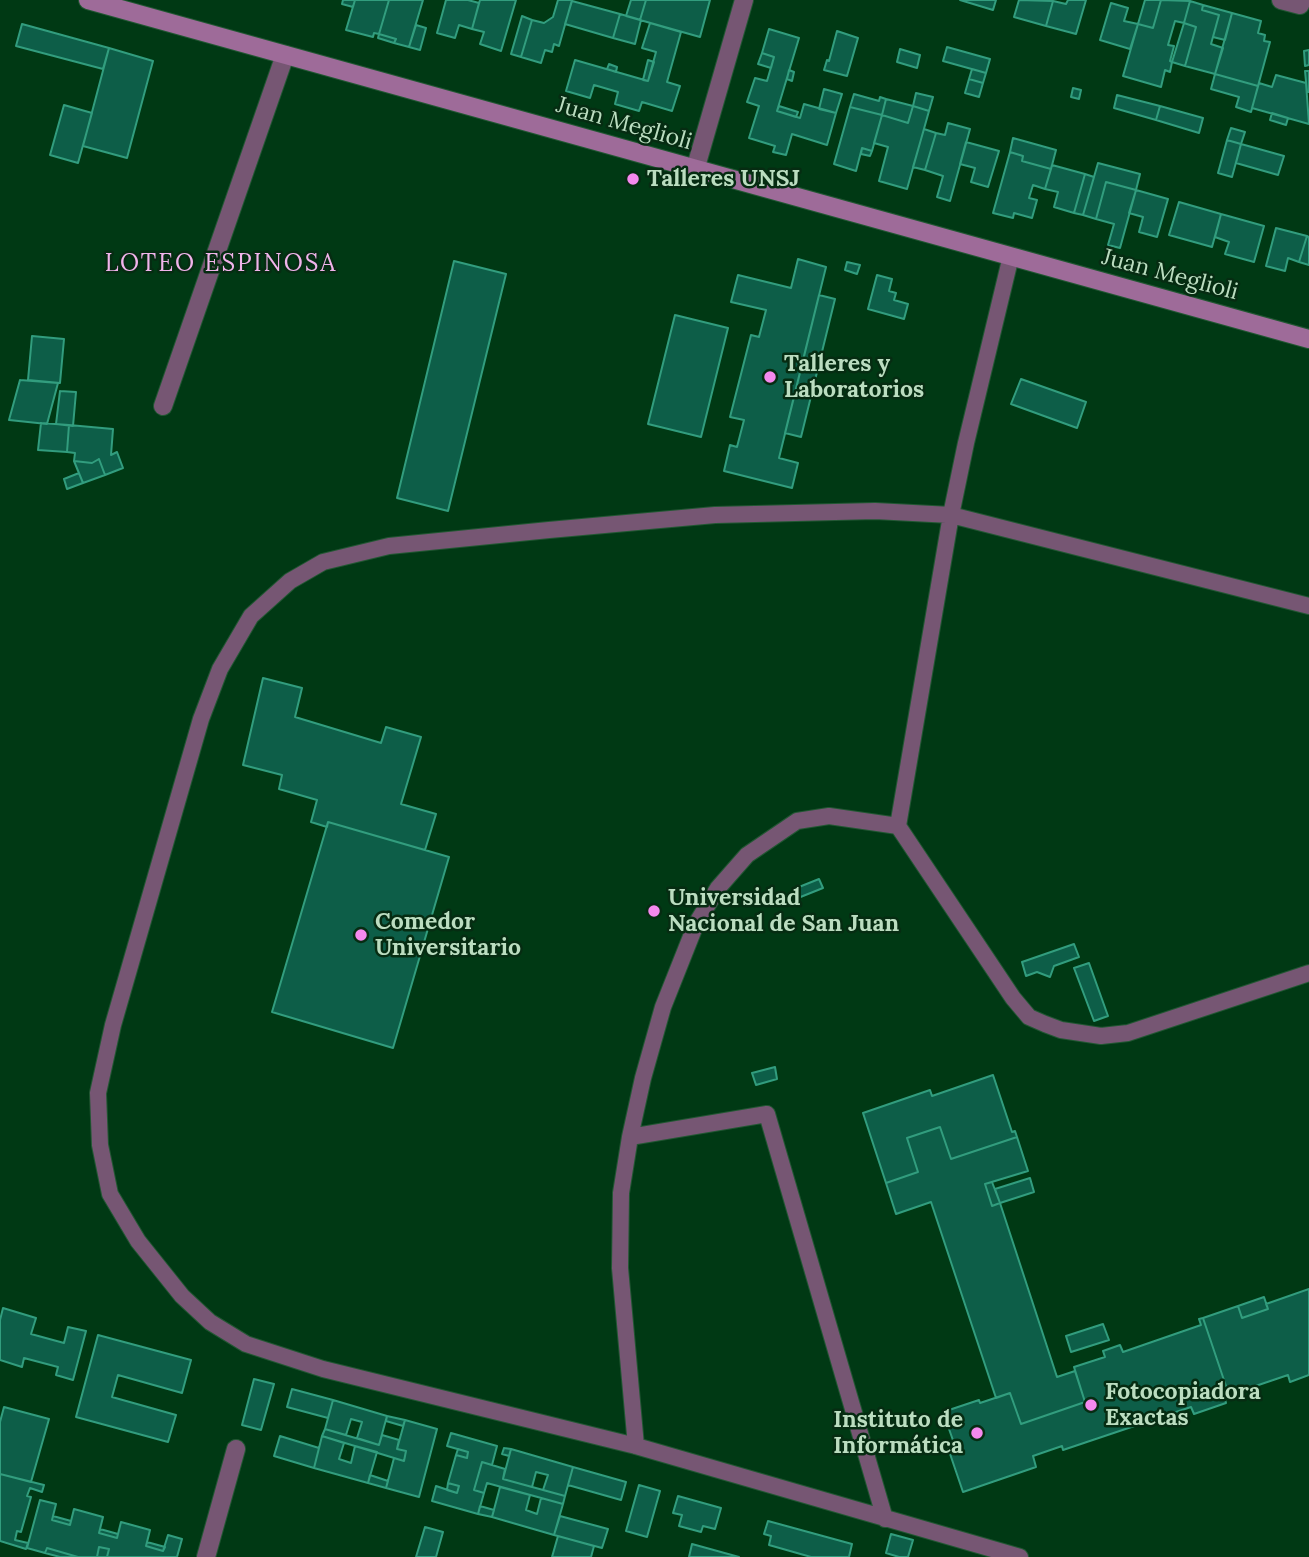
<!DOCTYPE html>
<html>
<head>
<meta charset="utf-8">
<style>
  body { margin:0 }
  canvas { display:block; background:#003914 }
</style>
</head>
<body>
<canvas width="1309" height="1557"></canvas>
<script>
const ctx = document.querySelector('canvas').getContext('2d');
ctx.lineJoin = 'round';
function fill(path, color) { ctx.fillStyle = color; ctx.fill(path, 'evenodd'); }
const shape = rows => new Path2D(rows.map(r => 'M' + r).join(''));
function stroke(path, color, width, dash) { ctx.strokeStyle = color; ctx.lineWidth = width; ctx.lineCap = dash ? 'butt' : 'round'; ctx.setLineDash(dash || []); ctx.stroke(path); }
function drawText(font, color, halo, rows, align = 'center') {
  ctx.font = font + ' Lora,serif'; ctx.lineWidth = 5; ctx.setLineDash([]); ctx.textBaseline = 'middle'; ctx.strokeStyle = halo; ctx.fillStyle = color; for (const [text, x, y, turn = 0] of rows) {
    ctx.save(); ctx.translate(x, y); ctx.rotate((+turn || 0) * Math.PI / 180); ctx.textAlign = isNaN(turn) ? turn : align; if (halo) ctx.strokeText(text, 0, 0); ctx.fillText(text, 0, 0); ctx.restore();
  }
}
const building = shape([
  [343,0,355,0,353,7,342,4,343,0],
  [355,0,389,0,379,34,374,33,373,37,346,30,355,0],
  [389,0,423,0,409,47,394,43,396,39,379,34,389,0],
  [446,0,468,0,479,3,472,29,459,25,455,38,437,33,446,0],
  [480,0,516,0,501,51,480,44,484,32,472,29,480,0],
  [558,0,572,0,559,46,554,44,552,52,545,50,541,63,521,57,532,20,544,23,553,17,558,0],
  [631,0,646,0,640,20,626,16,631,0],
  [646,0,710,0,700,37,640,20,646,0],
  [960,0,996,0,993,10,960,0],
  [1019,0,1053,1,1046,26,1014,17,1019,0],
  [1068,0,1086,0,1076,34,1046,26,1053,1,1066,4,1068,0],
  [1145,0,1161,0,1153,28,1138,24,1145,0],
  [1161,0,1190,1,1184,23,1175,21,1168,45,1174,46,1170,61,1172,62,1170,72,1165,70,1161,87,1123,76,1138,24,1153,28,1161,0],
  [572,1,620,14,613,38,565,24,572,1],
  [1190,1,1203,5,1202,10,1219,15,1211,44,1223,48,1215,74,1185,66,1196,27,1184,23,1190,1],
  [1111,3,1128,8,1124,21,1138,24,1130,49,1100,40,1111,3],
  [1203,5,1232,13,1225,40,1213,37,1219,15,1202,10,1203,5],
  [1232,13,1261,21,1258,33,1265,35,1264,41,1270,42,1258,86,1215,74,1232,13],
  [620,14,641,20,635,44,613,38,620,14],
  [522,16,532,20,521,57,511,54,522,16],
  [650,23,681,32,667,82,680,86,672,111,642,102,639,111,615,104,618,92,594,85,590,98,566,91,575,60,648,81,656,52,642,48,650,23],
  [1184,23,1196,27,1185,66,1172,62,1184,23],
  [22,24,109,48,103,69,16,46,22,24],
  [416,25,426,28,420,50,409,47,416,25],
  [769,29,799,38,777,111,800,118,804,104,836,113,827,145,792,134,786,155,773,152,775,146,749,138,759,106,747,102,755,78,767,81,774,57,762,53,769,29],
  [837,31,858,38,847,76,824,70,827,60,829,61,837,31],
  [379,34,396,39,394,43,378,38,379,34],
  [947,47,990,59,986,73,943,61,947,47],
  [109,48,153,61,127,158,83,146,109,48],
  [900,49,920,55,917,68,897,62,900,49],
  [1309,50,1309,65,1305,66,1304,51,1309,50],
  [762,53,774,57,771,68,758,64,762,53],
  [648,60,654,62,648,81,643,80,648,60],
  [609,64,617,67,616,72,607,69,609,64],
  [972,69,986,73,983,83,969,79,972,69],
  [789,70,794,72,792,81,787,79,789,70],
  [1305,71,1309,71,1309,92,1307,92,1305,71],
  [1215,74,1258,86,1251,112,1236,107,1239,97,1211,89,1215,74],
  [1276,75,1306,83,1309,124,1252,108,1259,83,1272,87,1276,75],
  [969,79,983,83,979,97,965,93,969,79],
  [1073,88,1081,90,1079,99,1071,97,1073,88],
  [824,89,842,94,836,113,819,109,824,89],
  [916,93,933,97,929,111,913,106,916,93],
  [854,94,879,101,880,97,886,99,882,115,850,107,854,94],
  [1117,95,1160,106,1156,120,1114,108,1117,95],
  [886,99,913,106,908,123,882,115,886,99],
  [64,105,92,113,78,163,50,155,64,105],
  [779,106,798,112,796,117,777,111,779,106],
  [913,106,929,111,907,189,879,181,888,147,874,143,882,115,908,123,913,106],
  [1160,106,1203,118,1199,133,1156,120,1160,106],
  [850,107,882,115,872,151,862,148,856,171,834,164,850,107],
  [1272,113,1288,118,1286,125,1270,120,1272,113],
  [948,123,970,129,950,201,937,197,943,176,925,170,936,133,945,135,948,123],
  [1231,128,1245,132,1241,144,1227,140,1231,128],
  [924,129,936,133,925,170,913,167,924,129],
  [1013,138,1056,150,1051,169,1022,161,1023,156,1010,152,1013,138],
  [1227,140,1241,144,1232,177,1218,173,1227,140],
  [966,142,999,151,988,187,971,182,975,168,960,164,966,142],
  [1241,144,1284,156,1278,175,1236,163,1241,144],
  [862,148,872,151,870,156,861,154,862,148],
  [1010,152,1023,156,1022,161,1051,169,1045,189,1033,185,1029,198,1037,200,1032,218,1014,213,1013,218,993,213,1010,152],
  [1098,163,1140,174,1136,190,1106,182,1096,219,1083,215,1098,163],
  [1052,165,1085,174,1074,213,1054,207,1058,192,1045,189,1052,165],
  [1085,174,1094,177,1083,215,1074,213,1085,174],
  [1106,182,1136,190,1120,248,1108,245,1114,224,1096,219,1106,182],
  [1136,190,1168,199,1157,237,1139,232,1143,217,1129,213,1136,190],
  [1179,202,1221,214,1212,247,1169,235,1179,202],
  [1221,214,1264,226,1254,262,1225,254,1229,242,1215,237,1221,214],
  [1276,228,1307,236,1299,262,1288,258,1285,271,1266,266,1276,228],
  [1307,236,1309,237,1309,265,1299,262,1307,236],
  [798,259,826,267,779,458,798,463,792,488,724,471,730,445,737,447,744,420,730,417,751,335,759,337,766,310,731,302,738,275,791,288,798,259],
  [454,261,506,274,448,511,397,498,454,261],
  [847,262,860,265,857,274,845,270,847,262],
  [877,275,892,279,889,291,896,293,894,300,908,304,904,319,868,309,877,275],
  [819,295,835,299,801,437,785,433,819,295],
  [675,315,728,328,701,437,648,424,675,315],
  [32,336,64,339,60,383,28,380,32,336],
  [1021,379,1086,402,1077,428,1011,404,1021,379],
  [20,380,58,383,47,424,9,420,20,380],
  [60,391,76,392,73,426,56,424,60,391],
  [41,423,69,425,67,452,38,450,41,423],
  [69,425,113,429,111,455,117,452,123,468,105,475,99,459,92,463,74,461,75,453,67,452,69,425],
  [99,459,105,475,83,483,74,461,92,463,99,459],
  [79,473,83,483,67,489,64,479,79,473],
  [263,678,302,688,295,717,381,743,386,727,421,737,401,804,436,814,425,850,328,822,327,827,311,822,317,800,279,789,282,775,243,765,263,678],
  [328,822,449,857,393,1048,272,1012,328,822],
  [819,879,823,888,798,898,794,889,819,879],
  [1074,944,1079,957,1054,966,1050,977,1037,972,1026,976,1022,962,1074,944],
  [1089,963,1108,1016,1094,1021,1074,968,1089,963],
  [775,1067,777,1079,756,1085,752,1073,775,1067],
  [993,1075,1012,1132,1015,1131,1017,1137,951,1159,940,1127,907,1138,918,1172,886,1183,863,1113,930,1090,932,1096,993,1075],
  [940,1127,951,1159,1017,1137,1028,1171,985,1184,992,1206,1000,1203,1057,1377,1075,1371,1085,1402,1021,1424,1010,1393,996,1398,931,1202,896,1214,886,1183,918,1172,907,1138,940,1127],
  [1030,1178,1034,1192,1000,1203,995,1189,1030,1178],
  [992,1182,1000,1203,992,1206,985,1184,992,1182],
  [1309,1289,1309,1375,1290,1382,1288,1375,1229,1395,1203,1318,1238,1306,1242,1318,1268,1309,1266,1304,1309,1289],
  [1264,1297,1268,1309,1242,1318,1238,1306,1264,1297],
  [3,1308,36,1318,31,1334,64,1343,68,1327,86,1331,73,1380,56,1375,58,1367,24,1358,22,1367,0,1360,0,1320,3,1308],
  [1203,1318,1229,1395,1224,1396,1226,1403,1194,1414,1191,1407,1063,1450,1062,1446,1033,1456,1036,1467,963,1492,948,1448,955,1446,943,1412,979,1400,980,1403,1010,1393,1021,1424,1085,1402,1074,1367,1105,1357,1103,1351,1120,1345,1123,1352,1201,1325,1199,1319,1203,1318],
  [1103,1324,1109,1340,1071,1352,1066,1336,1103,1324],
  [98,1335,191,1360,182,1393,118,1375,112,1397,176,1415,168,1442,76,1417,98,1335],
  [254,1379,274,1384,261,1430,242,1425,254,1379],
  [292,1389,333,1400,328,1418,287,1407,292,1389],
  [333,1400,387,1416,379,1445,357,1438,362,1422,351,1419,346,1435,325,1429,333,1400],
  [4,1407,49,1419,31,1482,0,1474,0,1422,4,1407],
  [387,1416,405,1420,403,1426,386,1421,387,1416],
  [405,1420,437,1429,419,1497,386,1488,394,1458,404,1461,406,1451,397,1449,405,1420],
  [325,1429,379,1445,382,1435,399,1440,397,1449,406,1451,404,1461,322,1436,325,1429],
  [451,1433,497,1446,492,1465,482,1462,474,1490,484,1493,478,1514,432,1501,436,1486,457,1493,459,1486,448,1483,456,1455,467,1458,468,1452,447,1446,451,1433],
  [280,1436,319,1448,314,1468,274,1456,280,1436],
  [322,1436,344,1443,339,1459,351,1463,355,1446,377,1452,368,1483,314,1468,322,1436],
  [504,1448,511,1449,509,1456,502,1454,504,1448],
  [458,1449,468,1452,467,1458,456,1455,458,1449],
  [511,1449,573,1467,565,1496,543,1490,548,1475,536,1472,532,1487,503,1479,511,1449],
  [482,1462,505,1469,503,1479,565,1496,563,1504,487,1483,484,1493,474,1490,482,1462],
  [573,1467,626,1482,621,1500,568,1485,573,1467],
  [0,1474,44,1485,42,1492,30,1488,27,1496,31,1497,21,1532,17,1531,15,1540,28,1543,26,1549,0,1541,0,1474],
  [370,1475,388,1481,386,1488,368,1483,370,1475],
  [448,1483,459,1486,457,1493,447,1490,448,1483],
  [639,1485,660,1491,647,1537,626,1531,639,1485],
  [500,1487,530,1495,526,1510,537,1514,541,1498,563,1504,554,1535,492,1517,500,1487],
  [678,1496,721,1508,715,1529,703,1526,701,1532,679,1526,682,1515,673,1513,678,1496],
  [40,1500,56,1504,52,1520,70,1525,74,1509,103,1517,99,1533,117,1538,121,1522,150,1530,146,1546,163,1551,168,1535,182,1539,177,1557,107,1557,109,1549,99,1547,97,1557,78,1557,47,1548,45,1553,27,1548,40,1500],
  [480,1506,494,1510,492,1517,478,1514,480,1506],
  [53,1516,71,1521,70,1525,52,1520,53,1516],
  [560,1516,608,1529,602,1548,554,1535,560,1516],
  [768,1521,852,1544,849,1557,811,1557,769,1545,771,1536,764,1534,768,1521],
  [425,1527,443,1532,436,1557,416,1557,425,1527],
  [100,1529,118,1534,117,1538,99,1533,100,1529],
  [891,1534,913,1540,908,1557,899,1557,886,1553,891,1534],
  [558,1536,594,1546,591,1557,552,1557,558,1536],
  [147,1542,165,1547,163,1551,146,1546,147,1542],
  [692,1544,739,1557,689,1557,692,1544],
  [99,1547,109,1549,107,1557,97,1557,99,1547],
  [47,1548,78,1557,60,1557,45,1553,47,1548]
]);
fill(building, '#0d5e48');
stroke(building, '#329d7e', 2);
const lane = shape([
  [1011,256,966,443,951,515,898,826,1013,998,1029,1017,1045,1024,1061,1030,1101,1036,1128,1033,1309,973],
  [630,1137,767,1114,885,1519],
  [636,1446,620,1268,621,1193,630,1137,643,1078,663,1007,696,924,718,888,747,855,797,821,829,816,898,826],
  [1020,1557,636,1446,323,1369,246,1344,210,1322,182,1296,138,1241,110,1194,100,1145,98,1093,113,1025,201,719,220,669,251,616,290,581,323,562,389,546,549,530,715,515,875,511,951,515,1309,606]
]);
const street = shape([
  [1281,0,1300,5,1302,0],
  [695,170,744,0],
  [163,406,285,55],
  [206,1557,236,1449]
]);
const secondary = shape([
  [88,0,1309,339]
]);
stroke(lane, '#225733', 18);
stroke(street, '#225733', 20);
stroke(secondary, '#225733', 20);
stroke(lane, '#765673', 16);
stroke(street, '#765673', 18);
stroke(secondary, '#9e6b99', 18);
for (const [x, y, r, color] of [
  [633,179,7,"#f589ee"],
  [770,377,7,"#f589ee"],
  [654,911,7,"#f589ee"],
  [361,935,7,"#f589ee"],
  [1091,1405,7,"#f589ee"],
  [977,1433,7,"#f589ee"]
]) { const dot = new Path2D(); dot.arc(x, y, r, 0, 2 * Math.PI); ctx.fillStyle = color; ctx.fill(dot); stroke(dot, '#062c12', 2.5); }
drawText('23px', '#bbddc0', '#062c12', [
  ["Juan Meglioli",624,124,16],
  ["Juan Meglioli",1170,275,15]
]);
drawText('bold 23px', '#bbddc0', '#062c12', [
  ["Talleres UNSJ",647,179],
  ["Talleres y",784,364],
  ["Laboratorios",784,390],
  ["Universidad",668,898],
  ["Nacional de San Juan",668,924],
  ["Comedor",375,922],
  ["Universitario",375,948],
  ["Fotocopiadora",1105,1392],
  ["Exactas",1105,1418],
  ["Instituto de",963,1420,"right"],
  ["Informática",963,1446,"right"]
], 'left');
ctx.letterSpacing = '2px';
drawText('24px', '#f1b4eb', '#062c12', [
  ["LOTEO ESPINOSA",221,264]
]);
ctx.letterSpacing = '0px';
</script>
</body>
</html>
